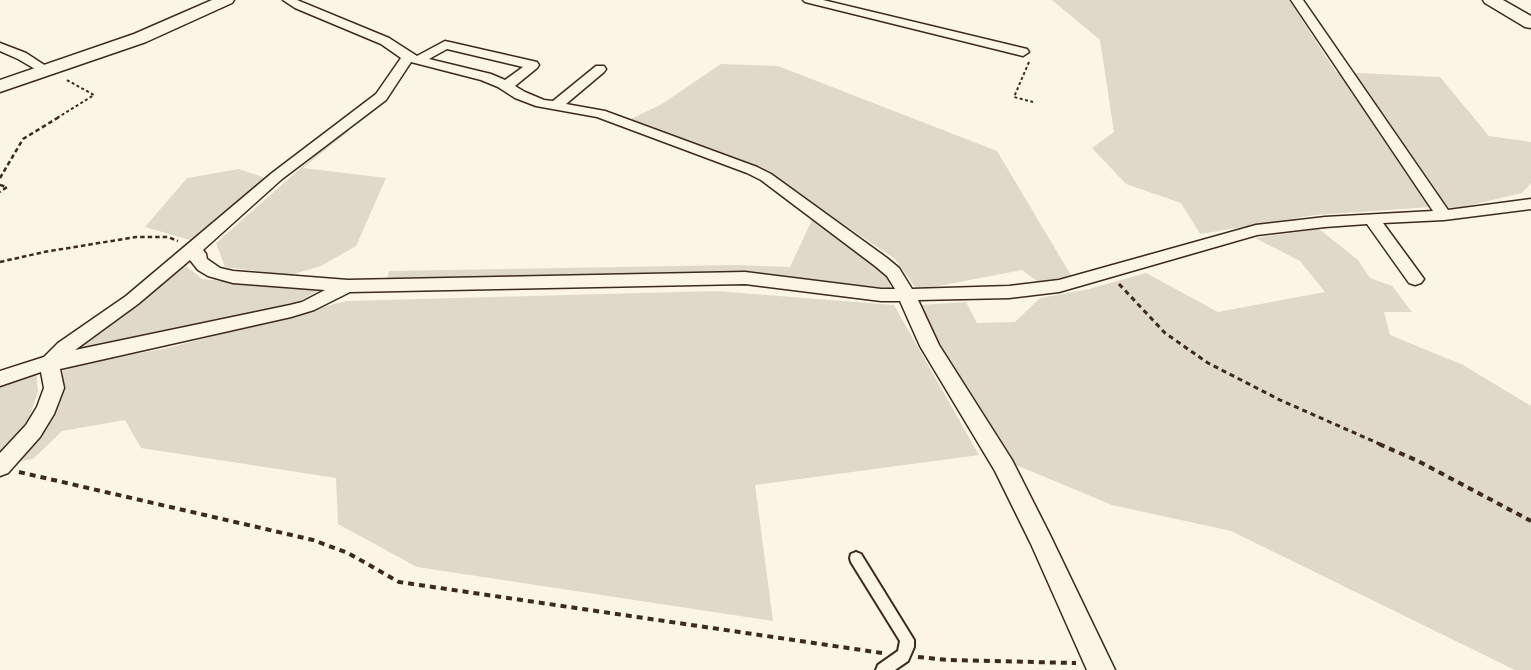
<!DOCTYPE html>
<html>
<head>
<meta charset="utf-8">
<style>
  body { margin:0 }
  canvas { display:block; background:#fcf5e5 }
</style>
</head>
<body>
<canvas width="1531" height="670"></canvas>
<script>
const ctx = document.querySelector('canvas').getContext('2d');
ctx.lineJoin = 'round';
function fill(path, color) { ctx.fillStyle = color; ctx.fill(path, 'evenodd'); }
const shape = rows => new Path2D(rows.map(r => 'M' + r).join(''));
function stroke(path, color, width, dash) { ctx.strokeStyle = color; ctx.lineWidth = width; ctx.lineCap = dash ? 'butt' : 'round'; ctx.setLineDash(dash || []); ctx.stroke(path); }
fill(shape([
  [1052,0,1289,0,1336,72,1440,77,1489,136,1531,142,1531,183,1522,193,1458,208,1431,207,1315,215,1200,234,1181,203,1126,184,1092,148,1114,132,1100,40],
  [721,64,778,66,997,151,1072,277,1041,284,1022,270,917,290,895,259,766,172,629,120,662,104],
  [345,129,349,131,303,168,386,178,356,246,321,266,290,275,225,267,216,243],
  [239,169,265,178,190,240,145,227,187,178],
  [812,220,874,264,890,280,890,288,788,278,387,280,389,271,736,265,790,267],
  [1319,229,1358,260,1370,278,1392,286,1412,312,1384,312,1390,335,1463,365,1531,406,1531,670,1515,670,1231,531,1112,505,1016,465,936,342,921,305,966,302,977,323,1015,322,1040,298,1089,289,1146,273,1218,312,1325,292,1300,261,1255,238],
  [186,266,202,279,320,290,292,305,78,349,91,337],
  [715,291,894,305,979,455,755,485,773,621,417,567,338,524,336,478,141,448,125,420,62,431,33,459,15,462,55,412,64,367,168,348,346,301],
  [36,369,38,392,29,419,0,459,0,382]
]), '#e0d8c8');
const lane = shape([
  [856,552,861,554,914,640,914,647,908,661,895,670,876,670,878,665,898,651,900,641,851,562,850,558,851,554,856,552]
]);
const street = shape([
  [283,0,297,0,389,38,417,56,445,41,537,62,539,65,537,68,515,86,525,92,544,100,553,101,596,66,604,66,606,69,604,72,566,104,605,111,757,167,771,174,887,258,899,268,912,289,1009,286,1059,280,1256,225,1325,217,1433,211,1291,0,1303,0,1448,210,1531,199,1531,209,1444,220,1383,223,1424,279,1421,283,1415,285,1409,283,1367,224,1325,227,1257,235,1059,292,1009,298,918,300,939,345,1012,460,1050,535,1115,670,1087,670,1031,544,995,471,920,346,900,301,881,301,745,284,350,292,314,310,291,317,60,369,64,388,54,414,40,437,8,473,0,476,0,453,26,425,37,407,44,388,41,372,0,386,0,371,44,357,58,343,126,296,272,173,376,94,401,58,381,44,295,8,283,0],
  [447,49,523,67,505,80,491,74,429,59,447,49],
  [411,62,481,80,498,87,515,98,536,106,597,117,747,173,761,180,875,266,887,276,895,289,881,289,745,272,348,280,233,271,220,268,207,259,206,254,203,250,282,179,386,100,411,62],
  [190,260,198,270,208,276,233,283,325,290,302,302,290,305,75,350,138,304,190,260],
  [803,0,823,0,1027,49,1029,52,1023,56,805,2,803,0],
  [0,43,26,53,52,70,46,74,42,73,18,59,0,51,0,43]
]);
const secondary = shape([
  [212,0,234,0,232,3,146,42,0,92,0,80,134,34,212,0],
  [1483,0,1503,0,1531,16,1531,28,1525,27,1485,3,1483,0]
]);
stroke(lane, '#3b2a1e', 4);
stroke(street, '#3b2a1e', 3);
stroke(secondary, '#3b2a1e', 3);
stroke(shape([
  [1029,62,1014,97,1033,102],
  [57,118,94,95,65,79]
]), '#3b2a1e', 2, [3, 2.5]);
stroke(shape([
  [0,178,23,139,59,117],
  [0,185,7,187,0,192],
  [0,262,44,252,136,237,168,237,178,241]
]), '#3b2a1e', 2.5, [4.5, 3]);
stroke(shape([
  [1119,284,1165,333,1208,363,1280,400,1382,445]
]), '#3b2a1e', 3, [5, 4]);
stroke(shape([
  [1379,444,1418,461,1531,521],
  [19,472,313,540,348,553,399,582,882,653],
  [918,657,948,660,1076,663]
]), '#3b2a1e', 4, [6, 5]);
fill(lane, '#fcf5e5');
fill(street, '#fcf5e5');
fill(secondary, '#fcf5e5');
</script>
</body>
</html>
